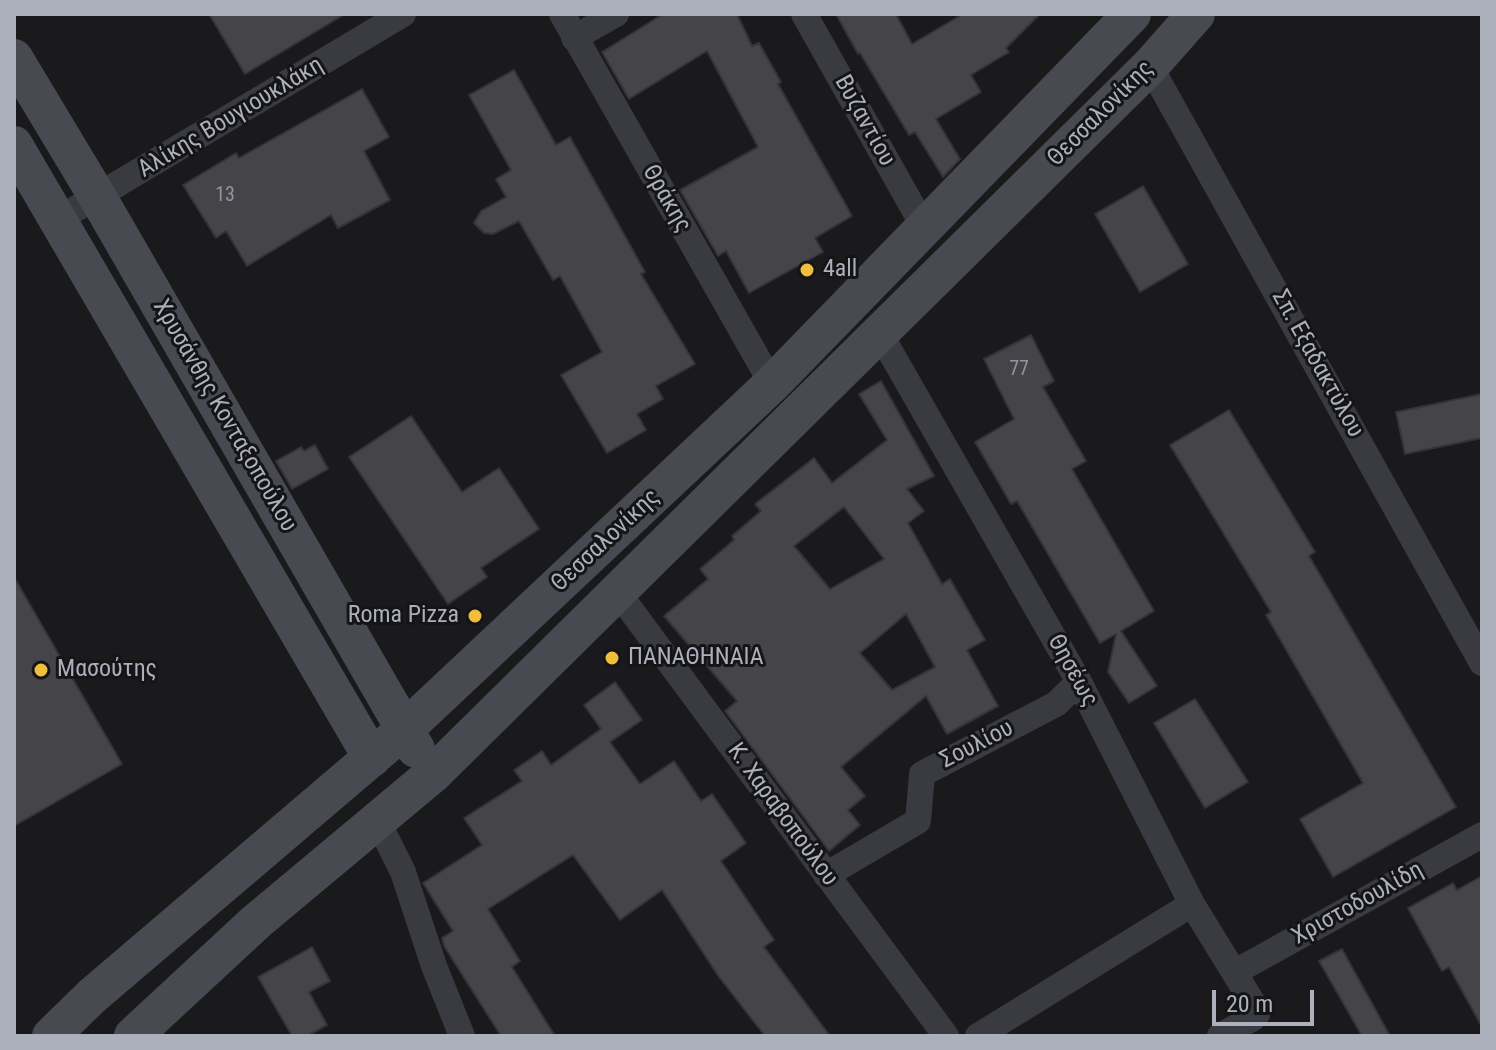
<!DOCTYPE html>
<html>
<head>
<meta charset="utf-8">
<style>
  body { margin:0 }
  #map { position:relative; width:1496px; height:1050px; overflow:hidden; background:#1a191c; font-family:"Roboto Condensed",sans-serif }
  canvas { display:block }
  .frame { position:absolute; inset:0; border:16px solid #acb0bb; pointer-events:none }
  .scale { position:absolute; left:1212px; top:990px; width:102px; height:36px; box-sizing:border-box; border:4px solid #acb0bb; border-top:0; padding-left:10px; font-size:24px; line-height:28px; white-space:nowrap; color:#acb0bb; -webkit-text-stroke:6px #151417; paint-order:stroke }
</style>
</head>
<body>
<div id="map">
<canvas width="1496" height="1050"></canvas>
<div class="frame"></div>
<div class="scale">20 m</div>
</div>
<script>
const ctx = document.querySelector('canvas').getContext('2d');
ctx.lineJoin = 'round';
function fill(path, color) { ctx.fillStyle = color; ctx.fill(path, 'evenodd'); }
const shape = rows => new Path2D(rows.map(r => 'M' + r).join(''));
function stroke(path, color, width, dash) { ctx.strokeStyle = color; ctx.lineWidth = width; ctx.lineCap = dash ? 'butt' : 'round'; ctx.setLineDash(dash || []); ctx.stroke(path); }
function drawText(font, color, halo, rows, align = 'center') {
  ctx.font = font + ' "Roboto Condensed",sans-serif'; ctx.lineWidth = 6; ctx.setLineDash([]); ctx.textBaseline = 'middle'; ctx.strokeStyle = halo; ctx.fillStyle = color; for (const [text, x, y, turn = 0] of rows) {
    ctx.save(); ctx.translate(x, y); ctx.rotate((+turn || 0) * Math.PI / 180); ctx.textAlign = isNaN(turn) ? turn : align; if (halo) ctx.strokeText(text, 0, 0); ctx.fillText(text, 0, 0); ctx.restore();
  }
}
const building = shape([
  [209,14,345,14,245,74,209,14],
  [663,14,737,14,752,46,759,43,781,82,778,84,852,216,815,238,823,252,749,293,726,251,718,256,680,190,758,147,707,51,629,99,602,52,663,14],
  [836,14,896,14,912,44,963,14,1040,14,1006,48,1009,52,971,75,981,92,936,119,960,159,943,177,915,132,909,135,860,53,858,54,836,14],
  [514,70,556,145,570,137,645,272,641,274,695,364,656,386,663,399,637,414,646,430,607,453,561,375,602,352,560,276,553,280,519,221,493,234,484,233,474,223,481,211,506,197,496,179,511,170,469,95,514,70],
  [362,89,389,137,364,151,390,200,338,228,331,215,247,266,226,231,216,238,183,185,236,153,239,158,362,89],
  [1143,186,1188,264,1140,292,1095,214,1143,186],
  [1031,335,1054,381,1043,387,1086,461,1072,469,1154,611,1121,631,1157,686,1129,703,1108,672,1116,634,1100,643,1017,501,1011,504,975,442,1014,419,984,359,1031,335],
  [881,381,934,476,907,489,924,511,908,523,942,584,950,579,985,640,967,650,998,706,947,734,926,696,841,767,865,796,848,810,860,825,829,851,725,711,737,701,664,616,708,579,700,569,734,540,732,536,761,511,755,504,814,458,832,483,887,440,859,394,881,381],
  [844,507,884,559,830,589,794,546,844,507],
  [906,614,935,667,892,690,860,653,906,614],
  [1482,394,1482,438,1405,454,1396,412,1482,394],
  [1229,410,1315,552,1309,556,1456,807,1333,877,1300,819,1363,783,1266,615,1271,612,1170,445,1229,410],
  [411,416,462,492,499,468,539,529,481,568,487,577,448,604,349,457,411,416],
  [315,445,328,469,292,489,276,461,301,447,304,451,315,445],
  [14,577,122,764,14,826,14,577],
  [615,682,642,720,610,742,640,784,674,761,701,801,712,794,746,843,721,861,774,940,764,947,830,1036,765,1036,719,977,662,890,620,920,573,855,488,909,520,961,512,967,555,1036,501,1036,444,946,442,938,453,931,423,883,482,845,464,818,522,781,514,770,542,751,551,765,601,729,584,705,615,682],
  [1195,699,1248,782,1205,808,1154,723,1195,699],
  [1482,876,1482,1027,1449,967,1442,971,1408,908,1453,883,1457,890,1482,876],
  [312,947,330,981,309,992,327,1025,307,1036,292,1036,258,977,312,947],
  [1342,949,1390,1036,1362,1036,1319,961,1342,949]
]);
fill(building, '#444449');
stroke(building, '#343338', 2);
stroke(shape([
  [562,14,772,384],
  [804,14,924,227],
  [574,38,616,14],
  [1150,66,1482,663],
  [57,220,403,14],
  [879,332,1079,682,1192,904,1256,1008,1257,1014,1253,1018,1220,1036],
  [619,594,946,1036],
  [378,822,403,872,434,966,462,1036],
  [826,875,918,821,922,774,1056,704,1079,682],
  [1235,972,1482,835],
  [978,1036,1192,904]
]), '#3a3b41', 26);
stroke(shape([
  [14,58,97,196,416,749],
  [14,145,372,758],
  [51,1036,92,996,404,730,772,384,1132,14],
  [133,1036,256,922,433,774,1150,66,1196,14]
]), '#484a51', 38);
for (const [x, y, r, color] of [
  [807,270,8,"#f1be3c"],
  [475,616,8,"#f1be3c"],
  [612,658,8,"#f1be3c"],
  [41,670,8,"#f1be3c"]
]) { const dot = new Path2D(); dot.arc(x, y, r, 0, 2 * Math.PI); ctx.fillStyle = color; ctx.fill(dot); stroke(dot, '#151417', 3); }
drawText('20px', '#92959e', null, [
  ["13",225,196],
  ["77",1019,370]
]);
drawText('24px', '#acb0bb', '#151417', [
  ["Θεσσαλονίκης",1101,114,-45],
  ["Αλίκης Βουγιουκλάκη",231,118,-31],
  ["Βυζαντίου",864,121,61],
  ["Θράκης",666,199,60],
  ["Σπ. Εξαδακτύλου",1317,364,61],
  ["Χρυσάνθης Κονταξοπούλου",224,416,60],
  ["Θεσσαλονίκης",606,541,-43],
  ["Θησέως",1072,671,61],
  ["Σουλίου",977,745,-27],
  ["Κ. Χαραβοπούλου",782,815,54],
  ["Χριστοδουλίδη",1358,904,-29]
]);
drawText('24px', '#acb0bb', '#151417', [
  ["4all",823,270],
  ["Roma Pizza",459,616,"right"],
  ["ΠΑΝΑΘΗΝΑΙΑ",628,658],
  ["Μασούτης",57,670]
], 'left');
</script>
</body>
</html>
